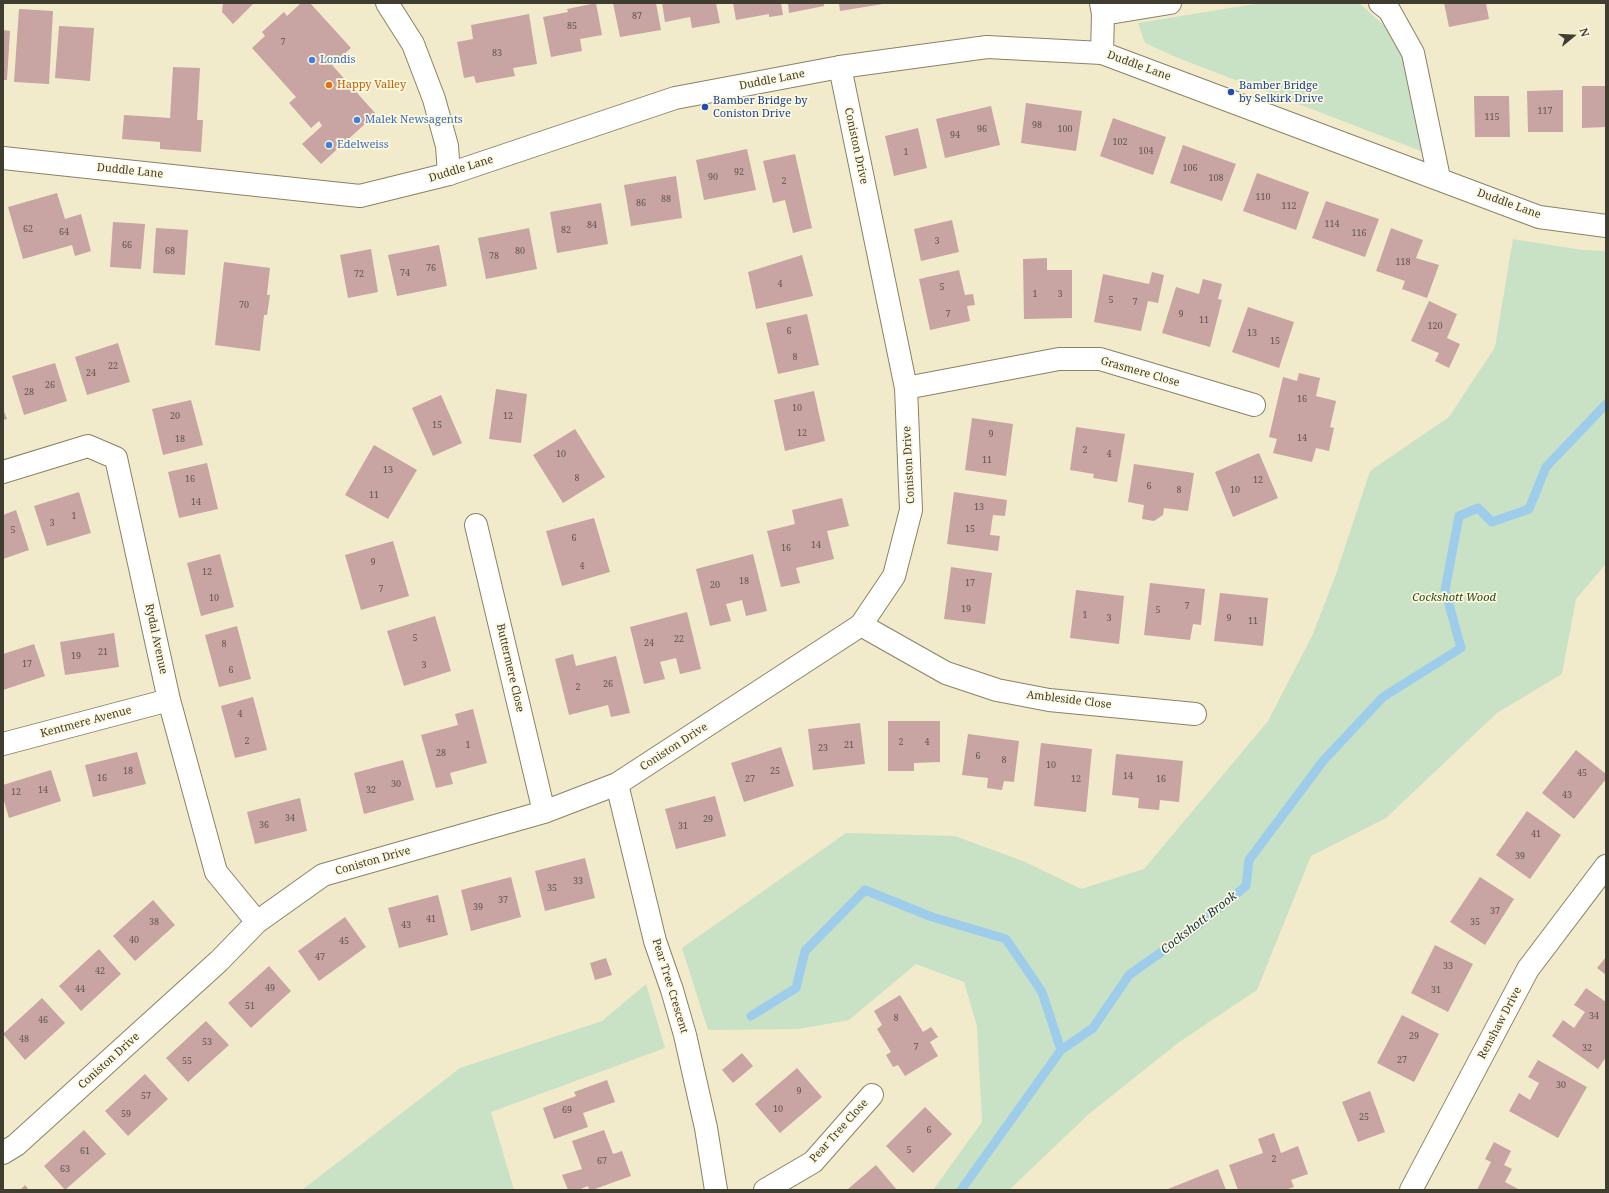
<!DOCTYPE html>
<html>
<head>
<meta charset="utf-8">
<style>
  body { margin:0 }
  #map { position:relative; width:1609px; height:1193px; overflow:hidden; background:#f2ebcb; font-family:"Noto Serif",serif }
  canvas { display:block }
  .frame { position:absolute; inset:0; border:4px solid #3f3d30; pointer-events:none }
  .north { position:absolute; left:1553px; top:16px; width:40px; height:40px; -webkit-text-stroke:3px #fef8df; paint-order:stroke; rotate:72deg; font-size:11px; font-weight:700; line-height:16px; text-align:center; color:#3f3d30 }
  .north::after { content:''; display:block; margin:auto; width:14px; height:18px; background:#3f3d30; clip-path:polygon(50% 0,100% 100%,50% 72%,0 100%) }
</style>
</head>
<body>
<div id="map">
<canvas width="1609" height="1193"></canvas>
<div class="frame"></div>
<div class="north">N</div>
</div>
<script>
const ctx = document.querySelector('canvas').getContext('2d');
ctx.lineJoin = 'round';
function fill(path, color) { ctx.fillStyle = color; ctx.fill(path, 'evenodd'); }
const shape = rows => new Path2D(rows.map(r => 'M' + r).join(''));
function stroke(path, color, width, dash) { ctx.strokeStyle = color; ctx.lineWidth = width; ctx.lineCap = dash ? 'butt' : 'round'; ctx.setLineDash(dash || []); ctx.stroke(path); }
function drawText(font, color, halo, rows, align = 'center') {
  ctx.font = font + ' "Noto Serif",serif'; ctx.lineWidth = 3.5; ctx.setLineDash([]); ctx.textBaseline = 'middle'; ctx.strokeStyle = halo; ctx.fillStyle = color; for (const [text, x, y, turn = 0] of rows) {
    ctx.save(); ctx.translate(x, y); ctx.rotate((+turn || 0) * Math.PI / 180); ctx.textAlign = isNaN(turn) ? turn : align; if (halo) ctx.strokeText(text, 0, 0); ctx.fillText(text, 0, 0); ctx.restore();
  }
}
fill(shape([
  [1261,3,1359,3,1388,29,1407,62,1421,151,1178,58,1145,43,1138,23],
  [1513,239,1582,250,1606,251,1606,564,1576,599,1562,674,1497,713,1386,818,1311,856,1257,990,1178,1043,1090,1113,1009,1190,933,1190,982,1122,977,1026,964,982,916,964,849,1020,799,1029,708,1030,682,948,846,833,955,836,1023,861,1081,889,1144,869,1268,721,1313,634,1336,574,1370,471,1449,417,1495,347],
  [646,984,665,1048,491,1112,514,1190,302,1190,460,1068,602,1021]
]), '#c9e1c5');
stroke(shape([
  [751,1016,796,988,805,951,865,890,932,917,1006,939,1042,992,1061,1050,1093,1028,1129,975,1191,931,1246,886,1249,860,1323,761,1383,697,1461,648,1445,590,1459,516,1478,508,1492,522,1529,509,1546,467,1606,404],
  [961,1190,1061,1050]
]), '#9dcdeb', 9);
fill(shape([
  [223,3,254,3,233,24,222,12],
  [301,3,310,3,351,48,332,65,376,114,321,164,302,144,322,126,319,121,311,128,289,103,296,97,252,48,265,36,262,32,284,12,287,16],
  [596,3,602,35,580,39,582,51,551,57,543,17,568,12,567,9],
  [613,3,656,3,661,30,620,37],
  [662,3,716,3,720,23,692,28,690,17,665,22],
  [733,3,781,3,783,15,769,17,769,14,736,20],
  [788,3,824,3,824,6,789,13],
  [839,3,883,3,883,4,840,11],
  [1444,3,1486,3,1489,19,1449,27],
  [19,9,53,11,49,84,14,82],
  [529,14,537,64,513,68,515,76,476,83,474,76,464,78,457,42,473,39,471,25],
  [59,26,94,28,90,81,55,78],
  [3,30,10,31,7,80,3,80],
  [173,67,200,68,197,120,203,120,201,152,160,149,160,142,122,139,124,115,170,118],
  [1582,86,1606,86,1606,127,1582,128],
  [1563,90,1563,132,1528,132,1527,91],
  [1474,96,1509,96,1510,137,1475,137],
  [1026,103,1082,111,1076,151,1021,143],
  [991,106,1000,145,945,158,936,119],
  [1113,118,1166,137,1153,175,1100,156],
  [918,128,927,168,894,176,885,136],
  [1183,145,1236,164,1222,201,1170,183],
  [747,149,756,190,704,200,696,160],
  [795,154,812,228,793,233,785,200,773,203,763,161],
  [1257,173,1309,192,1296,230,1243,211],
  [676,176,682,218,631,226,624,185],
  [57,193,65,219,81,214,91,251,75,256,72,245,23,259,8,207],
  [1326,201,1379,219,1365,257,1312,238],
  [601,203,608,244,557,253,550,212],
  [952,220,959,252,921,261,914,229],
  [113,222,145,224,141,269,110,267],
  [156,228,188,230,185,275,153,273],
  [529,228,537,269,486,279,478,238],
  [1391,228,1423,240,1416,258,1439,265,1427,298,1402,289,1405,281,1376,271],
  [439,245,447,286,397,296,388,255],
  [371,249,378,292,348,298,340,255],
  [802,255,813,296,756,309,748,272],
  [1047,258,1047,270,1072,270,1072,318,1024,319,1023,259],
  [224,262,270,268,267,295,270,295,267,315,264,315,260,351,215,345],
  [959,270,965,295,973,294,975,305,967,306,970,321,930,330,919,279],
  [1152,272,1164,275,1158,303,1148,301,1141,331,1094,322,1103,274,1149,284],
  [1203,279,1222,284,1218,299,1222,300,1210,347,1162,333,1176,287,1199,294],
  [1429,301,1457,314,1447,338,1460,344,1449,368,1435,361,1439,353,1411,341],
  [1248,307,1294,322,1279,368,1232,352],
  [807,314,819,365,778,374,766,323],
  [118,343,130,382,87,395,75,357],
  [55,363,67,401,24,415,12,376],
  [1299,373,1320,378,1316,396,1336,401,1330,427,1334,428,1329,451,1316,448,1312,462,1273,453,1277,439,1269,437,1283,377,1297,381],
  [496,389,527,394,521,443,489,439],
  [814,391,825,441,785,451,774,400],
  [441,395,462,443,433,456,412,408],
  [191,400,203,445,163,455,152,409],
  [3,409,7,419,3,420],
  [972,418,1013,424,1006,476,965,470],
  [1076,427,1125,434,1117,482,1093,478,1094,474,1070,470],
  [575,429,605,477,563,503,533,455],
  [374,445,417,470,388,519,345,495],
  [1259,453,1278,498,1233,517,1215,472],
  [207,463,218,509,179,518,168,472],
  [1134,464,1194,473,1188,511,1164,508,1163,515,1154,521,1142,519,1144,505,1128,502],
  [79,492,91,533,47,546,34,506],
  [954,492,1007,500,1005,516,993,515,990,535,1000,536,998,551,947,544],
  [842,498,849,526,827,531,834,559,796,568,800,583,781,587,767,531,795,524,792,510],
  [16,510,29,550,3,559,3,515],
  [594,518,610,572,562,586,546,531],
  [393,541,409,596,361,610,345,555],
  [220,554,234,607,201,616,187,563],
  [753,554,767,611,746,616,742,600,726,604,731,621,710,626,696,569],
  [951,567,992,573,985,624,944,619],
  [1150,583,1205,589,1201,625,1193,624,1190,640,1144,635],
  [1076,590,1124,596,1119,644,1070,638],
  [1220,593,1268,598,1263,646,1214,641],
  [687,612,701,669,680,674,676,658,660,662,665,679,644,684,630,627],
  [435,616,451,671,404,686,387,631],
  [237,626,251,679,219,687,205,635],
  [114,633,119,667,65,675,60,642],
  [34,644,45,676,3,690,3,654],
  [573,654,576,666,616,656,630,713,611,717,608,705,569,715,555,659],
  [253,697,267,750,235,758,221,706],
  [473,709,487,763,450,773,453,784,436,788,421,735,458,725,455,714],
  [888,721,940,721,940,762,914,763,914,771,888,771],
  [860,723,865,764,813,770,808,729],
  [968,734,1019,741,1014,782,1004,781,1002,790,987,788,988,778,962,775],
  [1041,743,1092,749,1086,812,1034,806],
  [781,747,794,786,744,802,731,763],
  [1576,750,1606,774,1606,779,1574,819,1542,793],
  [137,752,146,784,93,797,85,765],
  [1116,754,1183,761,1179,802,1160,800,1159,810,1138,808,1139,798,1112,795],
  [403,760,414,800,364,814,354,773],
  [51,770,61,801,9,818,3,798,3,785],
  [715,796,726,836,676,849,665,809],
  [300,798,307,831,255,844,247,812],
  [1527,811,1561,835,1530,879,1496,855],
  [585,858,595,898,545,911,535,871],
  [511,877,521,917,471,931,461,890],
  [1480,877,1514,899,1485,945,1450,922],
  [438,895,448,935,399,948,388,908],
  [153,900,175,925,135,961,113,936],
  [345,917,366,947,319,981,298,951],
  [1435,945,1473,964,1448,1012,1411,993],
  [99,949,121,974,81,1011,59,986],
  [1606,957,1606,975,1597,968],
  [606,958,612,975,595,980,590,963],
  [269,966,291,991,251,1028,228,1003],
  [1586,988,1606,1002,1606,1057,1598,1069,1552,1036,1563,1020,1574,1028,1585,1012,1574,1005],
  [900,995,923,1032,931,1027,938,1037,930,1042,938,1056,905,1076,898,1065,893,1067,886,1055,891,1052,877,1029,882,1025,874,1011],
  [42,998,65,1023,25,1060,3,1034],
  [1402,1015,1439,1034,1414,1082,1377,1063],
  [206,1021,229,1045,188,1082,166,1058],
  [742,1053,753,1066,733,1083,722,1070],
  [1538,1060,1587,1087,1558,1138,1509,1111,1519,1093,1530,1100,1539,1083,1528,1077],
  [797,1068,822,1097,780,1133,755,1104],
  [145,1074,168,1099,128,1136,105,1111],
  [607,1080,615,1102,583,1113,588,1127,554,1139,543,1108,576,1096,574,1092],
  [1370,1091,1385,1132,1358,1142,1342,1102],
  [925,1107,952,1134,913,1173,886,1146],
  [84,1130,106,1154,65,1190,44,1166],
  [604,1130,613,1154,622,1151,631,1176,592,1190,589,1190,588,1186,578,1190,568,1190,562,1175,582,1169,572,1141],
  [1274,1133,1281,1153,1298,1146,1308,1174,1291,1180,1294,1187,1285,1190,1238,1190,1229,1165,1263,1153,1258,1139],
  [1494,1142,1511,1151,1504,1165,1512,1169,1505,1182,1520,1190,1477,1190,1491,1162,1485,1159],
  [876,1165,897,1190,847,1190,855,1183],
  [1218,1169,1226,1190,1168,1190,1168,1189],
  [25,1185,29,1190,20,1190]
]), '#c8a4a3');
const minor = shape([
  [387,3,413,44,434,99,447,146,449,174],
  [1101,3,1103,14,1102,53],
  [1380,3,1389,10,1413,53,1439,178],
  [1103,14,1170,3],
  [906,388,1059,359,1100,359,1254,405],
  [3,472,88,446,116,458,169,700,216,872,257,922],
  [476,525,544,812],
  [861,625,946,673,997,690,1049,700,1195,714],
  [3,744,169,700],
  [617,784,655,941,672,990,685,1035,706,1128,716,1190],
  [3,1153,16,1145,219,961,257,922,323,875,544,812,617,784,861,625,894,576,911,510,906,388,840,67],
  [765,1190,813,1162,872,1095],
  [1411,1190,1528,969,1606,866]
]);
const tertiary = shape([
  [3,158,360,196,449,174,675,98,840,67,987,47,1102,53,1539,217,1606,226]
]);
stroke(minor, '#898265', 24);
stroke(tertiary, '#898265', 24);
stroke(minor, '#fff', 22);
stroke(tertiary, '#fff', 22);
for (const [x, y, r, color] of [
  [312,60,4,"#3f7fe0"],
  [329,85,4,"#e8710a"],
  [1231,92,4,"#1a4fb4"],
  [705,107,4,"#1a4fb4"],
  [357,120,4,"#3f7fe0"],
  [329,145,4,"#3f7fe0"]
]) { const dot = new Path2D(); dot.arc(x, y, r, 0, 2 * Math.PI); ctx.fillStyle = color; ctx.fill(dot); stroke(dot, '#fef8df', 1.5); }
drawText('9px', '#61574d', null, [
  ["87",637,16],
  ["85",572,26],
  ["7",283,42],
  ["83",497,53],
  ["117",1545,111],
  ["115",1492,117],
  ["98",1037,125],
  ["96",982,129],
  ["100",1065,129],
  ["94",955,135],
  ["102",1120,142],
  ["104",1146,151],
  ["1",906,152],
  ["106",1190,168],
  ["92",739,172],
  ["90",713,177],
  ["108",1216,178],
  ["2",784,181],
  ["110",1263,197],
  ["88",666,199],
  ["86",641,203],
  ["112",1289,206],
  ["114",1332,224],
  ["84",592,225],
  ["62",28,229],
  ["82",566,230],
  ["64",64,232],
  ["116",1359,233],
  ["3",937,241],
  ["66",127,245],
  ["68",170,251],
  ["80",520,251],
  ["78",494,256],
  ["118",1403,262],
  ["76",431,268],
  ["74",405,273],
  ["72",359,274],
  ["4",780,284],
  ["5",942,287],
  ["1",1035,294],
  ["3",1060,294],
  ["5",1111,300],
  ["7",1135,302],
  ["70",244,305],
  ["7",948,314],
  ["9",1181,314],
  ["11",1204,320],
  ["120",1435,326],
  ["6",789,331],
  ["13",1252,333],
  ["15",1275,341],
  ["8",795,357],
  ["22",113,366],
  ["24",91,373],
  ["26",50,385],
  ["28",29,392],
  ["16",1302,399],
  ["10",797,408],
  ["20",175,416],
  ["12",508,416],
  ["15",437,425],
  ["12",802,433],
  ["9",991,434],
  ["14",1302,438],
  ["18",180,439],
  ["2",1085,450],
  ["10",561,454],
  ["4",1109,454],
  ["11",987,460],
  ["13",388,470],
  ["8",577,478],
  ["16",190,479],
  ["12",1258,480],
  ["6",1149,486],
  ["8",1179,490],
  ["10",1235,490],
  ["11",374,495],
  ["14",196,502],
  ["13",979,507],
  ["1",74,516],
  ["3",52,523],
  ["15",970,529],
  ["5",13,530],
  ["6",574,538],
  ["14",816,545],
  ["16",786,548],
  ["9",373,562],
  ["4",582,566],
  ["12",207,572],
  ["18",744,581],
  ["17",970,583],
  ["20",715,585],
  ["7",381,589],
  ["10",214,598],
  ["7",1187,606],
  ["19",966,609],
  ["5",1158,610],
  ["1",1085,615],
  ["3",1109,618],
  ["9",1229,618],
  ["11",1253,621],
  ["5",415,638],
  ["22",679,639],
  ["24",649,643],
  ["8",224,644],
  ["21",103,652],
  ["19",76,656],
  ["17",27,664],
  ["3",424,665],
  ["6",231,670],
  ["26",608,684],
  ["2",578,687],
  ["4",240,714],
  ["2",247,741],
  ["2",901,742],
  ["4",927,742],
  ["1",468,745],
  ["21",849,745],
  ["23",823,748],
  ["28",441,753],
  ["6",978,756],
  ["8",1004,760],
  ["10",1051,765],
  ["18",128,771],
  ["25",775,771],
  ["45",1582,773],
  ["14",1128,776],
  ["16",102,778],
  ["27",750,779],
  ["12",1076,779],
  ["16",1161,779],
  ["30",396,784],
  ["14",43,790],
  ["32",371,790],
  ["12",16,792],
  ["43",1567,795],
  ["34",290,818],
  ["29",708,819],
  ["36",264,825],
  ["31",683,826],
  ["41",1536,834],
  ["39",1520,856],
  ["33",578,881],
  ["35",552,888],
  ["37",503,900],
  ["39",478,907],
  ["37",1495,911],
  ["41",431,919],
  ["38",154,922],
  ["35",1475,922],
  ["43",406,925],
  ["40",134,940],
  ["45",344,941],
  ["47",320,957],
  ["33",1448,966],
  ["42",100,971],
  ["49",270,988],
  ["44",80,989],
  ["31",1436,990],
  ["51",250,1006],
  ["34",1594,1016],
  ["8",896,1018],
  ["46",43,1020],
  ["29",1414,1036],
  ["48",24,1039],
  ["53",207,1042],
  ["7",916,1047],
  ["32",1587,1048],
  ["27",1402,1060],
  ["55",187,1061],
  ["30",1561,1085],
  ["9",799,1091],
  ["57",146,1096],
  ["10",778,1109],
  ["69",567,1110],
  ["59",126,1114],
  ["25",1364,1117],
  ["6",929,1130],
  ["5",909,1150],
  ["61",85,1151],
  ["2",1274,1159],
  ["67",602,1161],
  ["63",65,1169]
]);
drawText('11px', '#366cbe', '#fef8df', [
  ["Londis",320,60],
  ["Malek Newsagents",365,120],
  ["Edelweiss",337,145]
], 'left');
drawText('11px', '#3f3d30', '#fef8df', [
  ["Duddle Lane",1139,66,20],
  ["Duddle Lane",772,80,-11],
  ["Coniston Drive",856,146,78],
  ["Duddle Lane",461,169,-17],
  ["Duddle Lane",130,171,6],
  ["Duddle Lane",1509,204,20],
  ["Grasmere Close",1140,372,16],
  ["Coniston Drive",909,465,-93],
  ["Rydal Avenue",156,639,78],
  ["Buttermere Close",510,668,77],
  ["Ambleside Close",1069,700,7],
  ["Kentmere Avenue",86,722,-15],
  ["Coniston Drive",674,747,-33],
  ["Coniston Drive",373,861,-16],
  ["Pear Tree Crescent",670,986,73],
  ["Renshaw Drive",1500,1023,-62],
  ["Coniston Drive",109,1061,-42],
  ["Pear Tree Close",839,1131,-48]
]);
drawText('11px', '#c56008', '#fef8df', [
  ["Happy Valley",337,85]
], 'left');
drawText('11px', '#164399', '#fef8df', [
  ["Bamber Bridge",1239,86],
  ["by Selkirk Drive",1239,99],
  ["Bamber Bridge by",713,101],
  ["Coniston Drive",713,114]
], 'left');
drawText('italic 11px', '#214e1b', '#fef8df', [
  ["Cockshott Wood",1454,598]
]);
drawText('italic 12px', '#093247', '#fef8df', [
  ["Cockshott Brook",1199,923,-38]
]);
</script>
</body>
</html>
